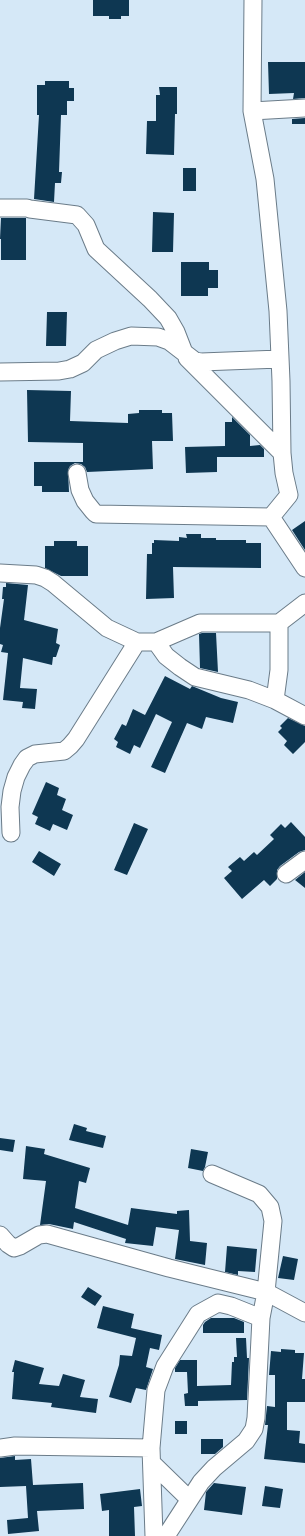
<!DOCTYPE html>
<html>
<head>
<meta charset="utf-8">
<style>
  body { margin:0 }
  canvas { display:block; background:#d5e8f7 }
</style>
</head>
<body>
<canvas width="305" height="1536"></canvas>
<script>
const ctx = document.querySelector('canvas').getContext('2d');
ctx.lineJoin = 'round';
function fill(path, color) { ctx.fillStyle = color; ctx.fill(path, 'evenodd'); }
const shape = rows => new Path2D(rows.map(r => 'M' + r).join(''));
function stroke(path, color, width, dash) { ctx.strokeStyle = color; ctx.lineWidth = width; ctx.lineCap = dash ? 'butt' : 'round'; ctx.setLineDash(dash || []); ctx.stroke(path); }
fill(shape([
  [93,0,129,0,129,16,121,16,121,19,109,19,109,16,93,16],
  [268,62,305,62,305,98,293,99,294,93,269,94],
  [45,81,69,81,69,88,74,88,74,101,67,101,67,115,61,115,59,172,62,172,61,183,55,183,54,202,34,199,39,115,37,115,37,85,45,85],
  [159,87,177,87,177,114,175,114,174,155,146,154,147,121,156,121,156,95,160,95],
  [305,118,305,124,292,124,292,119],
  [183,168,196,168,196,191,183,191],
  [153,212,174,213,173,252,152,252],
  [1,218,26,218,26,260,1,260,1,239,0,239],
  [181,262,209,262,209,270,218,270,218,288,208,288,208,296,181,296],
  [47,312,67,312,66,346,46,346],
  [27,390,71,391,70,421,128,423,128,414,139,413,139,410,162,410,162,413,172,413,173,441,152,441,153,469,87,472,85,467,81,464,75,463,70,466,68,470,69,492,42,492,42,486,34,486,34,462,83,462,83,443,28,442],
  [232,417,250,435,250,446,260,445,264,449,264,457,217,457,217,472,186,473,185,447,225,446,225,422,232,422],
  [305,521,305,550,292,530],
  [186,534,201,534,201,538,216,538,216,540,246,540,246,543,261,543,261,568,173,567,174,598,146,599,147,554,152,554,152,543,154,543,154,540,179,541,179,537,187,538],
  [54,541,77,541,77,546,88,546,88,576,61,576,45,568,45,546,54,546],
  [6,583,28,585,24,620,58,629,56,643,60,645,56,657,53,657,52,665,23,658,20,688,37,689,35,709,22,708,23,702,3,700,8,653,1,652,3,645,0,644,0,628,4,599,2,599,3,587,6,587],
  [202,633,216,633,218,672,200,668,199,634],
  [165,676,190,689,192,686,221,698,238,702,233,723,206,717,202,729,187,723,165,773,151,767,172,722,156,714,140,748,134,745,130,754,116,747,118,742,114,739,122,724,126,726,133,709,145,715],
  [288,718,305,726,305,742,293,754,284,745,287,741,278,732,282,728,280,726],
  [46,782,59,788,57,795,66,799,62,810,73,815,67,830,53,824,50,831,35,824,38,817,32,814],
  [291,822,305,837,305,850,299,852,280,866,277,870,277,879,270,886,264,880,242,899,224,878,232,871,228,867,240,857,244,861,254,852,257,855,274,839,270,835,281,824,285,828],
  [134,823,148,829,127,875,114,870],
  [39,851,61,864,54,876,32,862],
  [305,872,305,888,295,880],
  [74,1124,87,1128,86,1131,106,1136,103,1148,69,1140],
  [0,1138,15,1140,13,1152,0,1150],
  [26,1146,45,1149,44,1154,90,1168,86,1183,79,1181,75,1208,128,1225,131,1208,177,1214,177,1211,189,1210,190,1241,207,1243,205,1265,175,1259,179,1230,156,1227,153,1246,125,1243,126,1239,74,1222,73,1229,49,1224,40,1225,46,1181,23,1179],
  [191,1149,208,1152,205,1167,203,1171,188,1168],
  [227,1246,257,1249,255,1272,238,1271,238,1275,225,1272],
  [283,1256,298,1259,294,1280,278,1278],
  [88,1287,102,1296,95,1306,81,1297],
  [103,1306,134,1314,131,1328,162,1335,159,1350,150,1348,146,1367,153,1369,146,1390,136,1388,131,1403,109,1397,119,1365,120,1355,132,1356,136,1338,97,1328],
  [211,1318,234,1318,244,1322,244,1333,203,1333,203,1325,205,1322],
  [236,1338,246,1338,247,1358,249,1358,247,1400,198,1401,198,1406,185,1406,184,1394,188,1393,187,1372,175,1372,175,1368,180,1360,197,1360,197,1386,231,1385,232,1362,234,1362,234,1357,237,1357],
  [281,1349,295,1350,295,1353,304,1353,302,1379,305,1379,305,1402,287,1402,287,1430,300,1431,299,1443,305,1444,305,1463,264,1459,268,1425,265,1425,267,1406,275,1407,275,1375,269,1375,271,1351,281,1352],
  [15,1360,44,1368,39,1384,59,1386,63,1374,85,1380,80,1397,98,1399,96,1413,51,1407,52,1403,12,1399,14,1372,12,1372],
  [175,1421,187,1421,187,1434,175,1434],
  [201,1439,223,1439,223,1447,215,1454,201,1454],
  [15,1456,15,1460,31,1459,33,1485,83,1483,84,1509,37,1511,39,1531,8,1534,7,1520,28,1518,26,1486,0,1487,0,1458],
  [214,1483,246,1487,242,1515,204,1510,206,1492],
  [265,1486,283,1489,280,1508,262,1506],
  [140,1489,142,1506,134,1507,135,1536,109,1536,109,1510,102,1511,100,1494]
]), '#0e3752');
const minor = shape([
  [253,0,252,111,265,179,278,311,281,381,282,453,284,473,289,495,271,517,305,568],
  [252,111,305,108],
  [0,208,27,208,30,209,77,215,86,225,96,249,150,299,168,318,176,332,183,350],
  [187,358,282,453],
  [0,372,59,371,70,369,83,363,96,350,115,341,131,336,158,337,169,341,195,361,201,362,280,359],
  [77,473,80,490,85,501,93,511,96,514,271,517],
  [0,573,36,575,45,578,53,583,107,628,137,642,156,642,200,623,279,623,305,603],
  [156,642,166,656,180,667,195,677,249,690,275,700,305,716],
  [275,700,279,670,279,623],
  [11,833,10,807,12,791,16,777,22,765,27,758,35,754,64,751,70,746,76,739,137,642],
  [286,874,305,860],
  [0,1235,8,1244,14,1248,20,1246,39,1235,47,1234,169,1268,266,1292,305,1313],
  [0,1448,15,1446,151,1448],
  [152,1463,189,1499],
  [154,1536,151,1448,156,1390,165,1366,198,1314,218,1303,231,1306,261,1318],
  [166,1536,201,1482,214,1468,246,1441,254,1429,256,1418,261,1318,266,1292,273,1221,270,1207,259,1194,212,1174]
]);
stroke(minor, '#6b7c89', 19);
stroke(minor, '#fff', 17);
</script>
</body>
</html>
